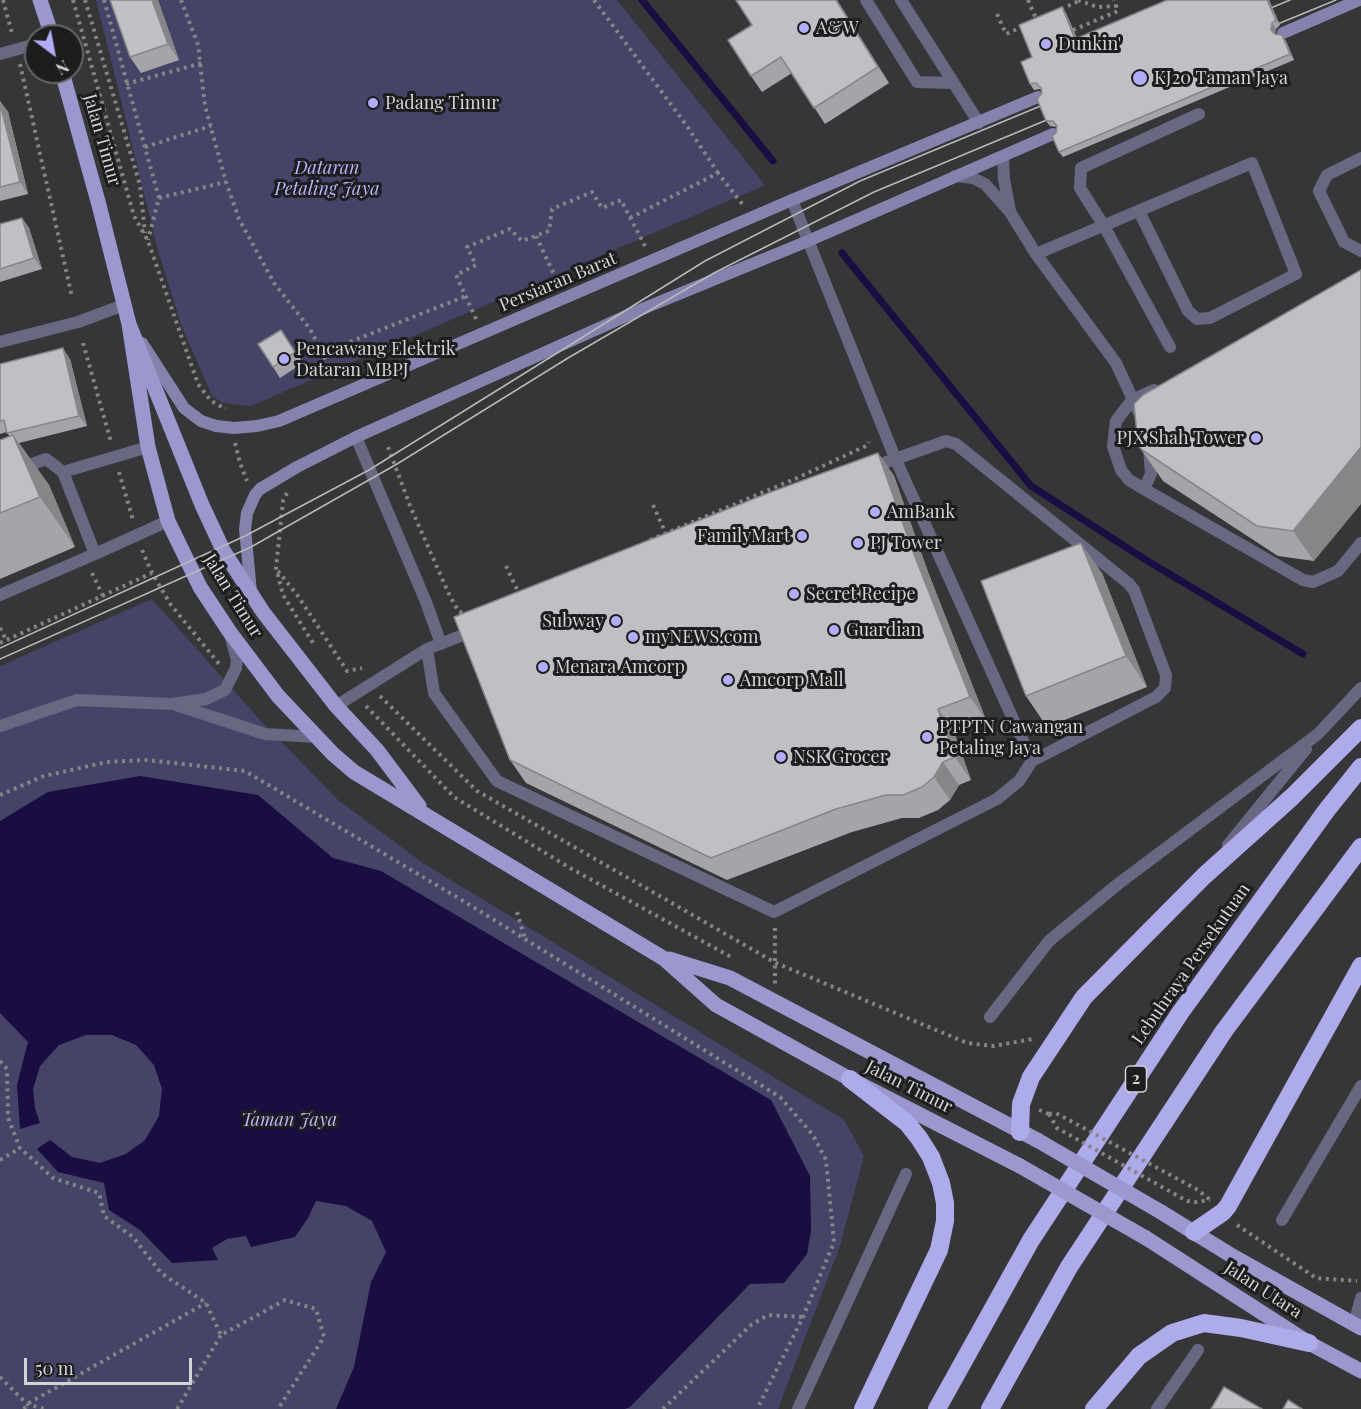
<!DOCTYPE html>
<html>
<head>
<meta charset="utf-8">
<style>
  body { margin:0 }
  #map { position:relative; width:1361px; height:1409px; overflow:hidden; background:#363639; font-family:"Playfair Display",serif }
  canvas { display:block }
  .north { position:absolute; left:24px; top:24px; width:60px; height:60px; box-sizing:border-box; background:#1d1d1f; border:2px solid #666668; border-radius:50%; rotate:148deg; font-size:16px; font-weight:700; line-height:24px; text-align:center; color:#d4d4d6 }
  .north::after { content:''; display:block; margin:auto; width:21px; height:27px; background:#b2adf9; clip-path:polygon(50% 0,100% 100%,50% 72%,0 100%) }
  .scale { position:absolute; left:24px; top:1358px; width:168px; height:27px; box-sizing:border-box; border:3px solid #d4d4d6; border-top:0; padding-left:8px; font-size:18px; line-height:21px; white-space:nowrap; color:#d4d4d6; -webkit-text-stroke:4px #1d1d1f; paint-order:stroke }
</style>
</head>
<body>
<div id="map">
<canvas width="1361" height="1409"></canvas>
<div class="north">N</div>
<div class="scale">50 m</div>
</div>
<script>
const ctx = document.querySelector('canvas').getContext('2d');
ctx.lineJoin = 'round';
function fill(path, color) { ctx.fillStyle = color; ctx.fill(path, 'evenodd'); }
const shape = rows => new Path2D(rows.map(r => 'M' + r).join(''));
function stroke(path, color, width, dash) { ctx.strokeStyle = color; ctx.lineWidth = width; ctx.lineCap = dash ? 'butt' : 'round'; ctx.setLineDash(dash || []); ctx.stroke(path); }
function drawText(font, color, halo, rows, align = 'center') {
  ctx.font = font + ' "Playfair Display",serif'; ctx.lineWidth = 6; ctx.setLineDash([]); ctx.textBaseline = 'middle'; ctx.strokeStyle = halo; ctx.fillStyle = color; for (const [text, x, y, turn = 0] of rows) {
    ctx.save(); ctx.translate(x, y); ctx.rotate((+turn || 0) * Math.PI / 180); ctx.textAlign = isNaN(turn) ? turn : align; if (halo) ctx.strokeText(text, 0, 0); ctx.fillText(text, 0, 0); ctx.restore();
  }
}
fill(shape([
  [96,0,617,0,765,185,251,406,223,403,212,396,182,327,159,254],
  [152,599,261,721,338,800,423,863,844,1120,864,1156,840,1246,778,1409,0,1409,0,666]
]), '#454366');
fill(shape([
  [140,776,258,795,333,858,381,871,771,1100,810,1176,811,1231,807,1254,784,1283,750,1284,630,1407,625,1409,336,1409,354,1367,371,1282,386,1252,372,1221,346,1206,316,1201,308,1218,295,1237,251,1247,246,1236,227,1239,212,1248,218,1260,172,1263,140,1230,109,1210,104,1183,58,1172,37,1149,50,1140,72,1157,100,1163,126,1154,145,1140,159,1116,162,1089,154,1065,136,1045,112,1035,86,1035,59,1045,40,1066,33,1089,35,1108,40,1123,20,1129,17,1085,28,1042,0,1013,0,821,48,792]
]), '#190d41');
stroke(shape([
  [642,0,773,161],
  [842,253,1031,486,1146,560,1303,654]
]), '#190d41', 7);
stroke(shape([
  [3,0,12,33],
  [73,0,134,216,148,241,198,384,211,401,226,409],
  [85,0,140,185,145,233],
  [104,0,159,198,148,240],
  [181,0,198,45,205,106,226,182,239,219,274,283,310,329,336,379],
  [594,0,689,129,718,173],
  [1078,0,1097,7,1116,6],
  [1061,9,1079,1],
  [997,14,1006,34,1024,26],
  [1073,30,1118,11,1114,0],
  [20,64,72,297],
  [126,84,202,63],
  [145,147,211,126],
  [159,198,226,182],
  [630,218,718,173,743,205],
  [536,236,559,285],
  [476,319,456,275,476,265,467,247,510,229,522,241,549,231,552,209,592,192,602,208,621,200,645,246],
  [83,343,111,442],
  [322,353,466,296],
  [235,443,240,463,247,481],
  [388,447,411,508,448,592,458,611,467,615],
  [119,472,133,520],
  [287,493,283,501,276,568,283,595,313,643],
  [653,505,666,534],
  [650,540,797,478,868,445,869,442],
  [142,550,152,573,171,605,220,665],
  [506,566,520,596],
  [278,571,298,596,347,671,362,668],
  [92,573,103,596],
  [0,628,6,640],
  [0,643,152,573],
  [380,696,477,791,776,963,967,1043,993,1046,1033,1039],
  [366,706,454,797,570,868,733,958],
  [0,795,44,776,107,762,147,760,245,771,470,905,780,1097,813,1135,826,1160,834,1242,803,1317,757,1409],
  [517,912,525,939],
  [775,928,775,984],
  [0,1061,7,1069,8,1118,20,1148,53,1178,99,1193,104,1216,133,1237,161,1273,206,1303,221,1335,285,1300,316,1309,324,1337,278,1409],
  [1039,1110,1049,1114],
  [0,1160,20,1148],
  [1237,1225,1316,1278,1357,1281],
  [0,1377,27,1404,45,1409],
  [24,1409,27,1404,206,1303],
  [177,1409,221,1335],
  [663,1409,751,1325,768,1315,803,1317]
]), '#858587', 4, [3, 4.5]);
stroke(shape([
  [866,0,917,82,953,83],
  [1003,157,1004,179,1010,211],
  [1361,158,1327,175,1319,191,1344,242,1361,251],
  [955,176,973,178,985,184,1010,212,1036,254,1116,363,1141,417],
  [792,200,895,458,1032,761],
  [1036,254,1252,163,1296,274,1210,318,1197,319,1188,311,1139,211],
  [1170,347,1104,226,1080,188,1081,168,1199,114],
  [356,437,426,602,441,644],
  [1149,448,1151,474,1144,489,1129,480,1121,470,1113,446,1116,421,1132,400,1154,390],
  [63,472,95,554,168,521],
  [0,476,46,459,63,472,148,447],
  [1144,489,1303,580,1313,582,1338,571,1361,543],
  [0,595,95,554],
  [427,649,434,693,497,781,774,912,997,799,1019,781,1032,761,1156,697,1165,688,1166,675,1134,590,1128,583,956,444,946,441,870,468],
  [176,705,265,734,316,737],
  [336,706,427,649,476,630],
  [0,726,77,700,172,704,206,699,225,690,236,668,237,660,230,635],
  [1228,845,1306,749],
  [990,1017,1049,941,1118,884,1318,734,1361,688],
  [1282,1220,1361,1086],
  [798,1409,906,1174],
  [1157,1409,1198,1350]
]), '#696883', 12);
stroke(shape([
  [901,0,979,123],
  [0,54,36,44],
  [0,342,78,322,124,305],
  [1354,1324,1361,1298]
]), '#696883', 12);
stroke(shape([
  [1283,33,1359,0],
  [142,343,184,408,201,421,216,426,234,428,257,426,279,421,792,200,1038,97],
  [251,592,245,529,247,513,255,495,260,489,297,467,356,437,635,312,808,241,1053,134]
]), '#8583ad', 12);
stroke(shape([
  [40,0,52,36],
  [62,72,99,205,129,324,202,505,223,550,263,612,336,706,377,750,419,806],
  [129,324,148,447,168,521,200,587,229,631,278,696,333,754,354,772,663,958,716,1005,850,1079,1020,1166],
  [669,959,730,978,1037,1140],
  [1161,1212,1229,1254,1361,1328],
  [1146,1238,1309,1343,1361,1371]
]), '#9a98ce', 15);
stroke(shape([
  [850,1079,907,1123,919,1138,931,1157,941,1183,945,1203,945,1221,939,1250,863,1409],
  [1020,1132,1021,1104,1031,1077,1084,997,1204,876,1292,797,1361,728],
  [1194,1232,1223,1212,1228,1206,1361,966],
  [937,1409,1031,1240,1180,1013,1326,811,1361,767],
  [990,1409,1069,1267,1224,1031,1361,847],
  [1094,1409,1139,1356,1172,1333,1204,1323,1241,1328,1309,1343]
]), '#aeabeb', 18);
stroke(shape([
  [1256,14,1290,0],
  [1263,30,1336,0],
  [0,648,245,536,369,470,705,261,860,181,1055,100],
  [0,659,251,547,397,464,568,358,714,273,874,192,1061,114]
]), '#b9b9bb', 1.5);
stroke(shape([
  [1028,0,1037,21],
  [1049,1114,1057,1128,1187,1201,1195,1202,1210,1200],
  [1049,1114,1056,1113,1198,1190,1209,1199]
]), '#858587', 4, [3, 4.5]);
stroke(shape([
  [1037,1140,1161,1212],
  [1020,1166,1146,1238]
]), '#9a98ce', 15);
fill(shape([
  [158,0,179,60,141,73,130,57],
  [837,0,889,83,825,124,792,73,762,92,751,76,752,25],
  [1167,0,1269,0,1280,25,1276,29,1275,34,1282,35,1286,41,1294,60,1063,157,1059,152,1056,133,1057,127,1050,126,1046,121,1042,91,1040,89,1034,90,1030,84,1032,57,1062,7,1066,13,1077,38],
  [0,101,8,112,28,194,0,201],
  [22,218,29,228,42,269,0,282,0,224],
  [1361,270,1314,561,1278,556,1163,481,1138,445],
  [281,330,303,363,280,378,273,367],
  [70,359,87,426,19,443,49,485,75,547,0,579,0,440,9,436,7,432,0,434,0,364],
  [878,453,894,476,928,572,986,720,954,732,971,780,959,785,950,800,938,810,919,818,902,818,852,832,727,880,526,783,510,760],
  [1102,573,1147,687,1047,727,1026,696]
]), '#a5a5a9');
fill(shape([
  [152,0,158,0,179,60,168,44],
  [836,0,837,0,889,83,878,67],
  [1267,0,1269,0,1280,25,1276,20],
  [1062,7,1066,13,1079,44,1075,39],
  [1272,23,1276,29,1275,36,1271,30],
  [1282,35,1286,41,1294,60,1290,54],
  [0,101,8,112,28,194,20,182],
  [22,218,29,228,42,269,34,258],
  [63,348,70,359,87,426,79,416],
  [13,435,49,485,75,547,40,497],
  [1361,447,1361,504,1314,561,1293,531],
  [878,453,894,476,928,572,986,720,970,697,912,549],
  [1081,543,1102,573,1147,687,1126,656],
  [938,709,954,732,971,780,955,757],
  [943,762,959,785,950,800,934,777]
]), '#868689');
const building = shape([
  [110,0,152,0,168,44,130,57,110,0],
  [736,0,836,0,878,67,814,108,781,57,751,76,728,40,752,25,736,0],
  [1167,0,1267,0,1276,20,1272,23,1271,30,1275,34,1282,35,1290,54,1059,152,1052,136,1056,133,1057,126,1053,121,1046,121,1037,99,1042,93,1041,88,1036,83,1030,84,1021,62,1032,57,1019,25,1062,7,1075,39,1167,0],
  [0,104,20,182,0,187,0,104],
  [22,218,34,258,0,269,0,224,22,218],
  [1361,270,1361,447,1293,531,1257,526,1142,450,1138,445,1134,404,1143,395,1361,270],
  [281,330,295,352,273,367,258,344,281,330],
  [63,348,79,416,7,433,4,420,0,421,0,364,63,348],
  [13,435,40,497,0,513,0,440,13,435],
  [878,453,912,549,970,697,938,709,955,757,943,762,934,777,922,787,903,795,886,795,836,809,711,858,510,760,454,617,771,492,878,453],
  [1081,543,1126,656,1026,696,981,581,1081,543],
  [1224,1387,1262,1409,1211,1409,1224,1387],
  [1288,1400,1302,1409,1283,1409,1288,1400]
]);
fill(building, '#c0c0c4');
stroke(building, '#868689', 1.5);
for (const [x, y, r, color] of [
  [804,28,6,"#b2adf9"],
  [1046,44,6,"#b2adf9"],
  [1140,78,8,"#b2adf9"],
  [373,103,6,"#b2adf9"],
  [284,359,6,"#b2adf9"],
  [1256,438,6,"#b2adf9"],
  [875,512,6,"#b2adf9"],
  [802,536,6,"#b2adf9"],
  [858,543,6,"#b2adf9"],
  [794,594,6,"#b2adf9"],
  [616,621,6,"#b2adf9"],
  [834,630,6,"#b2adf9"],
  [633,637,6,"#b2adf9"],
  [543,667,6,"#b2adf9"],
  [728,680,6,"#b2adf9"],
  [927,737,6,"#b2adf9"],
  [781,757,6,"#b2adf9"]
]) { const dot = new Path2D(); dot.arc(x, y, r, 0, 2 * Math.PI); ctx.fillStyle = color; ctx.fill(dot); stroke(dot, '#1d1d1f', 2); }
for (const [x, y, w] of [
  [1136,1079,21]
]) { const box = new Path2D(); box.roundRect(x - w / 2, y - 13, w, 26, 4.5); ctx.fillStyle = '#1d1d1f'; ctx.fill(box); stroke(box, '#d4d4d6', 1.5); }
drawText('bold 16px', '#d4d4d6', null, [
  ["2",1136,1079]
]);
drawText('18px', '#d4d4d6', '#1d1d1f', [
  ["A&W",816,28],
  ["Dunkin'",1058,44],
  ["KJ20 Taman Jaya",1154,78],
  ["Padang Timur",385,103],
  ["Pencawang Elektrik",296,349],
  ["Dataran MBPJ",296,370],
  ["PJX Shah Tower",1244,438,"right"],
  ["AmBank",887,512],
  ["FamilyMart",790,536,"right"],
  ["PJ Tower",870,543],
  ["Secret Recipe",806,594],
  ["Subway",604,621,"right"],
  ["Guardian",846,630],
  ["myNEWS.com",645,637],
  ["Menara Amcorp",555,667],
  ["Amcorp Mall",740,680],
  ["PTPTN Cawangan",939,727],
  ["Petaling Jaya",939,748],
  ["NSK Grocer",793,757]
], 'left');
drawText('18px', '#d4d4d6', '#1d1d1f', [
  ["Jalan Timur",102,140,74],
  ["Persiaran Barat",558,282,-23],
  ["Jalan Timur",233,596,58],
  ["Lebuhraya Persekutuan",1191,964,-55],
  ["Jalan Timur",909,1087,27],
  ["Jalan Utara",1263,1290,33]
]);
drawText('italic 18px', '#bab6fc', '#1d1d1f', [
  ["Dataran",327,168],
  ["Petaling Jaya",327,189],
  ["Taman Jaya",289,1120]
]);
</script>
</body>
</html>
